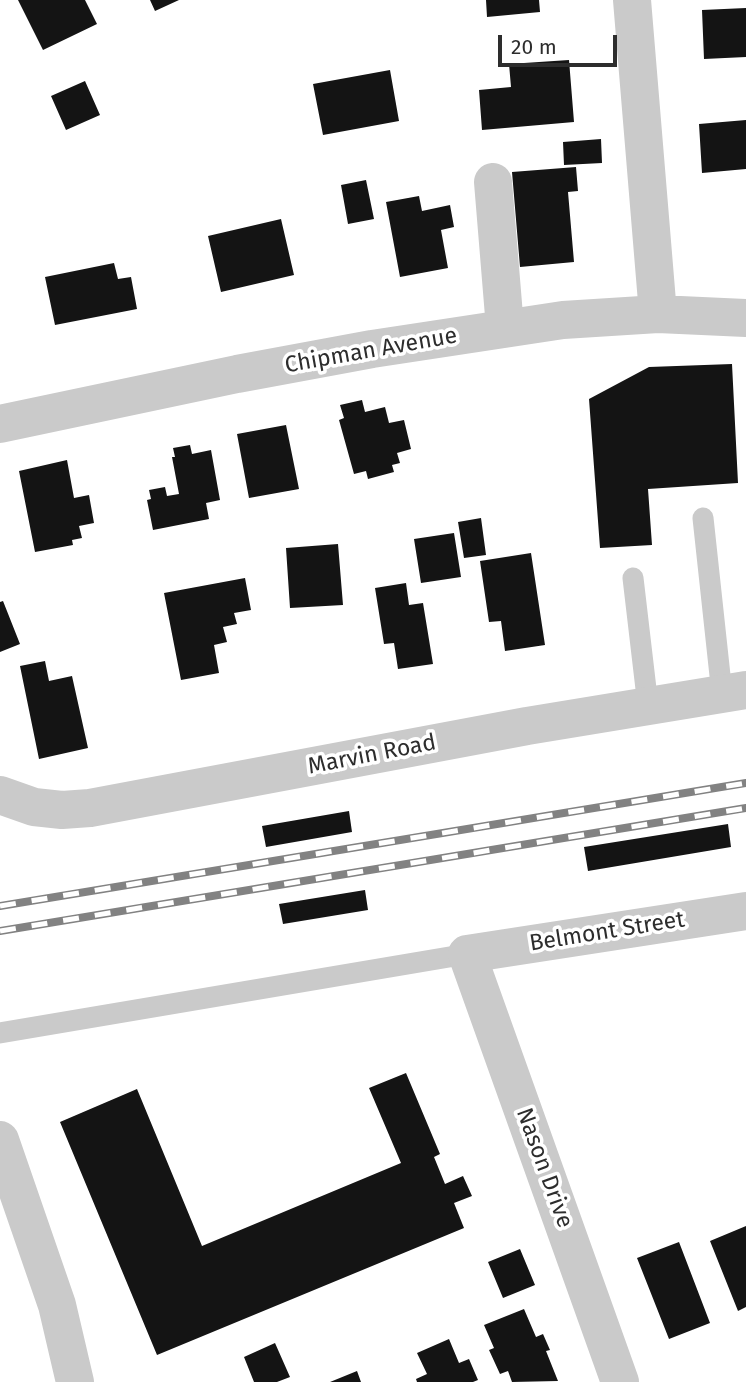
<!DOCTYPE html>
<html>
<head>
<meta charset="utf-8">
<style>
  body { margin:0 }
  #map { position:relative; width:746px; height:1382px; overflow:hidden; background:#fff; font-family:"Fira Sans",sans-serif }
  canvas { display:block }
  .scale { position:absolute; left:498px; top:35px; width:119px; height:32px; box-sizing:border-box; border:4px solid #2d2d2d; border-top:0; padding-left:9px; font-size:21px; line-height:24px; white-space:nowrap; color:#2d2d2d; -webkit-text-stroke:5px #fff; paint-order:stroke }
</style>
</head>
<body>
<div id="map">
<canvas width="746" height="1382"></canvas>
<div class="scale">20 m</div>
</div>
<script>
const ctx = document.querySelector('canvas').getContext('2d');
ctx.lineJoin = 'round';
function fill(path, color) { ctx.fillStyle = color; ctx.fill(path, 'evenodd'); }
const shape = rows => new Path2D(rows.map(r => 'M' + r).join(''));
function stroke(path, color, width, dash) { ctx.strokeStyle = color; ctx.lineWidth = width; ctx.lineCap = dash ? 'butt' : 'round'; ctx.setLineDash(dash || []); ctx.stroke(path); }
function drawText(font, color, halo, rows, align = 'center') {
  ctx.font = font + ' "Fira Sans",sans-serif'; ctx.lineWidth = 7; ctx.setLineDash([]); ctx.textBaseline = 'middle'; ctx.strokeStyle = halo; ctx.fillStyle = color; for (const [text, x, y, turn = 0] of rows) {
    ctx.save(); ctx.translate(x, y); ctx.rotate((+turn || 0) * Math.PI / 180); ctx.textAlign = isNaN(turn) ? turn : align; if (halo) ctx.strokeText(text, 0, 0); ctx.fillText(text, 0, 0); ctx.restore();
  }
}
fill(shape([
  [18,0,85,0,97,24,43,50],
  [150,0,179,0,155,11],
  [486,0,539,0,540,12,487,17],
  [746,8,746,57,704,59,702,10],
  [569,60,574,122,482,130,479,90,511,87,509,64],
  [390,70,399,121,323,135,313,84],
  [85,81,100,115,66,130,51,96],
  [746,120,746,169,702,173,699,124],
  [601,139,602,163,564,165,563,142],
  [576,167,578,191,568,192,574,262,520,267,512,172],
  [366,180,374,219,348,224,341,185],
  [419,196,422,211,450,205,454,227,441,230,448,268,400,277,386,202],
  [281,219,294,275,221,292,208,236],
  [114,263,118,279,131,277,137,309,55,325,45,277],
  [732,364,738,483,648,489,652,545,600,548,589,399,649,367],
  [362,400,365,412,385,407,389,423,404,420,411,449,397,453,400,463,392,465,394,472,368,479,366,471,354,474,339,420,344,418,340,405],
  [286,425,299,489,249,498,237,434],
  [190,445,192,454,211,450,220,500,206,503,209,519,153,530,147,500,151,499,149,490,165,487,167,496,179,494,172,457,175,457,173,448],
  [67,460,74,498,89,495,94,523,79,526,82,538,72,540,73,545,35,552,19,471],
  [481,518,486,555,464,558,458,522],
  [454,533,461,577,421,583,414,539],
  [338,544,343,605,290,608,286,548],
  [531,553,545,645,505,651,501,621,489,622,480,561],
  [245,578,251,610,234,613,237,624,223,627,227,642,214,645,219,673,181,680,164,593],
  [406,583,409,605,423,603,433,664,398,669,394,643,384,644,375,588],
  [3,601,20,644,0,652,0,602],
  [45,661,49,681,72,676,88,748,39,759,20,666],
  [349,811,352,832,266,847,262,826],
  [728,824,731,847,588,871,584,847],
  [365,890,368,910,283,924,279,904],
  [406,1073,440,1154,434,1157,445,1184,463,1176,472,1196,454,1203,464,1228,157,1355,60,1122,137,1089,202,1246,401,1163,369,1088],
  [746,1226,746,1307,738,1311,710,1241],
  [679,1242,710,1323,669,1339,637,1258],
  [520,1249,535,1285,503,1298,488,1262],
  [524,1309,536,1337,543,1334,550,1350,546,1351,558,1381,512,1382,508,1371,500,1374,489,1350,494,1348,484,1325],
  [449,1339,459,1363,469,1359,478,1380,473,1382,417,1382,416,1379,427,1374,417,1353],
  [275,1343,290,1377,277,1382,254,1382,244,1357],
  [357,1371,361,1382,330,1382]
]), '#141414');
stroke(shape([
  [703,518,722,694],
  [633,578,648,706],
  [0,1033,467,954]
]), '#cacaca', 21);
stroke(shape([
  [632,0,658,314],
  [493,182,505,328],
  [0,424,237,374,372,349,563,320,658,314,746,318],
  [0,795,34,807,62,810,90,808,527,726,746,690],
  [0,1140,57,1305,75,1382],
  [620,1382,467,954,746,911]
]), '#cacaca', 38);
const rail = shape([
  [0,906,746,783],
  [0,931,746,808]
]);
stroke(rail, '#828282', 8);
stroke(rail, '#fff', 5, [16]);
drawText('23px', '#2d2d2d', '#fff', [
  ["Chipman Avenue",371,351,-10],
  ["Marvin Road",372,755,-11],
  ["Belmont Street",607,932,-9],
  ["Nason Drive",544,1168,70]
]);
</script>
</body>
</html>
